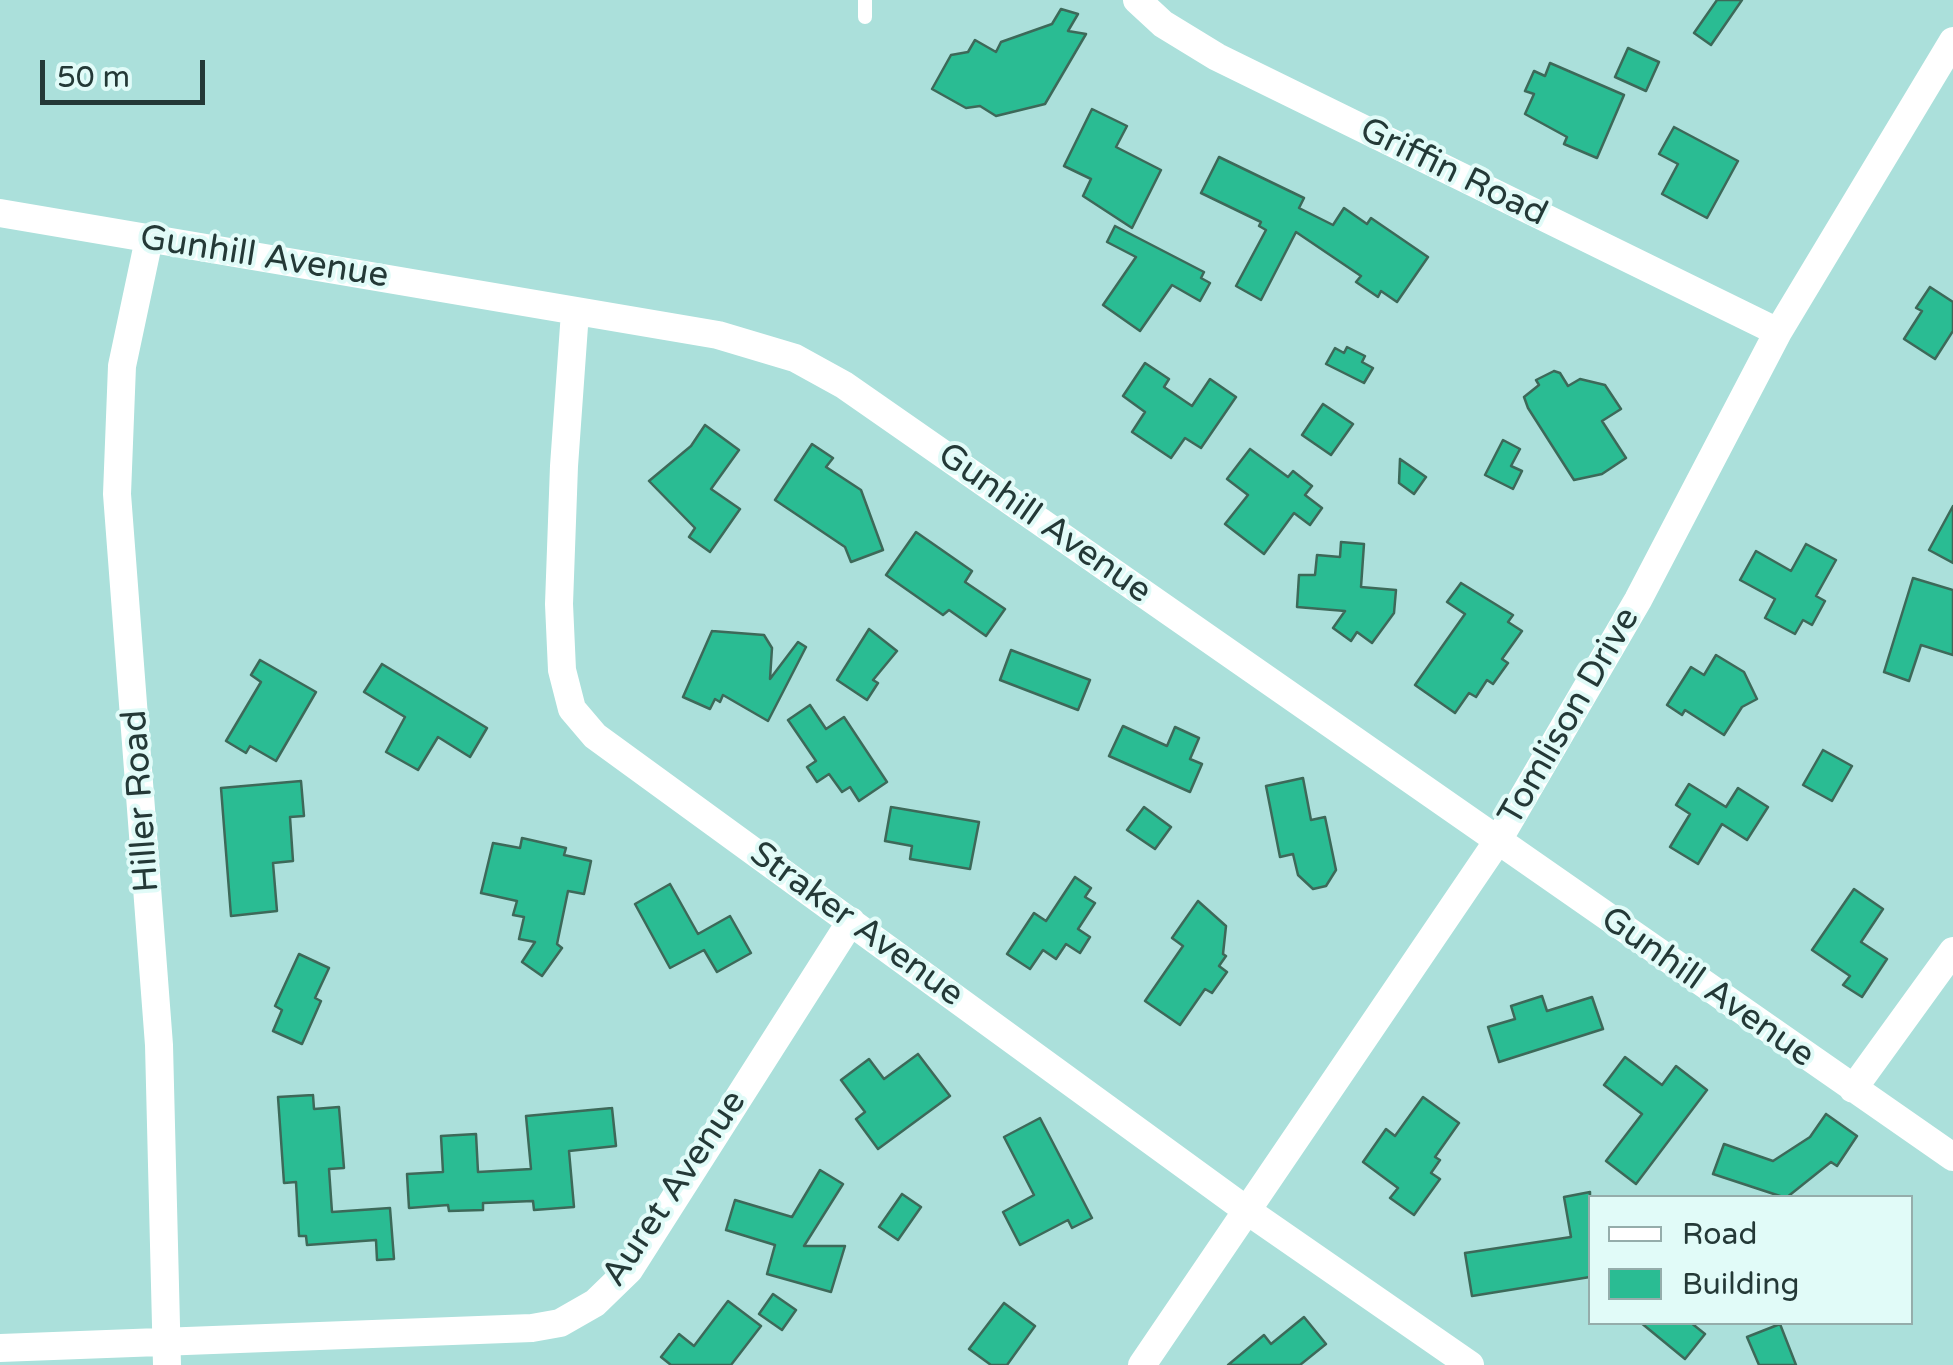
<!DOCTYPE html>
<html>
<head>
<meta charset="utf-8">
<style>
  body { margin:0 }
  #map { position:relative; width:1953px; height:1365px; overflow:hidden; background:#abe0db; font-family:"Varela Round",sans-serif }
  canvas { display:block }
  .legend { position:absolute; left:1588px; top:1195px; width:325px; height:130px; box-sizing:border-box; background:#e1fbf8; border:2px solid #95adab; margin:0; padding:12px 18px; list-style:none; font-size:30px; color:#243937 }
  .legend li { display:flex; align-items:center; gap:20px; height:50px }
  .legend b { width:50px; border:2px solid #95adab }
  .scale { position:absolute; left:40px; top:60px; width:165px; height:45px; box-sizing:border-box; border:5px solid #243937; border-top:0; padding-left:12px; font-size:30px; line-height:35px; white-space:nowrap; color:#243937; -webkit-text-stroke:8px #e1fbf8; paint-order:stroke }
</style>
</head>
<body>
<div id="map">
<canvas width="1953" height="1365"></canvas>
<ul class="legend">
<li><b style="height:12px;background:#fff"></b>Road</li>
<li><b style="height:28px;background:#2abc93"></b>Building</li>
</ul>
<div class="scale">50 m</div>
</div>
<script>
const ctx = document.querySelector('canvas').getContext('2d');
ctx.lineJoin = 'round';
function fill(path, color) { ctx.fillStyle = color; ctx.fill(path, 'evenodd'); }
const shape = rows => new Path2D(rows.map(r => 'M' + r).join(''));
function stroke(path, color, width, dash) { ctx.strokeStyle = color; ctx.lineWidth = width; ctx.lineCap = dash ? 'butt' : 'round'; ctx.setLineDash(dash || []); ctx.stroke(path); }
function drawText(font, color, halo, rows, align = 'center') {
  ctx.font = font + ' "Varela Round",sans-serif'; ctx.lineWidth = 8; ctx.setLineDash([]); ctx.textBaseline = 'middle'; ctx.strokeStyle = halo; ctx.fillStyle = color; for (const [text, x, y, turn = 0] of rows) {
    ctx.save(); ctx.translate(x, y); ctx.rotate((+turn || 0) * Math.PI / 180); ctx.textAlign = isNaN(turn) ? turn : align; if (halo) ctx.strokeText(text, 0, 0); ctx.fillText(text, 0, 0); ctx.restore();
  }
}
const building = shape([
  [1717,0,1742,0,1711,45,1694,33,1717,0],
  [1061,9,1078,14,1068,31,1086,34,1045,104,996,116,980,106,966,108,932,89,951,55,968,52,975,40,996,52,1001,42,1052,24,1061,9],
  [1628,48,1659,62,1646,91,1615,77,1628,48],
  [1550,63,1624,95,1597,158,1564,144,1567,137,1525,114,1534,94,1525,91,1534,71,1545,76,1550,63],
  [1092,109,1127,126,1116,147,1161,170,1132,228,1083,196,1091,179,1064,166,1092,109],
  [1674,127,1738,161,1707,218,1662,194,1678,164,1659,154,1674,127],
  [1219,157,1304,198,1299,208,1333,225,1344,208,1367,224,1371,218,1428,257,1397,302,1381,291,1378,297,1356,282,1361,276,1296,232,1261,300,1236,286,1266,230,1259,226,1261,222,1201,193,1219,157],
  [1115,226,1204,272,1201,278,1210,283,1200,301,1172,285,1140,331,1103,305,1136,257,1107,242,1115,226],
  [1930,287,1953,302,1953,331,1935,359,1904,339,1922,311,1916,308,1930,287],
  [1347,347,1365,356,1362,362,1373,368,1364,383,1326,364,1335,348,1344,353,1347,347],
  [1145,363,1169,379,1164,387,1192,406,1210,379,1236,397,1201,448,1185,438,1171,458,1132,432,1145,412,1123,396,1145,363],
  [1554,371,1560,373,1568,386,1580,379,1605,385,1621,409,1602,421,1626,458,1602,474,1574,480,1528,408,1524,397,1539,385,1536,380,1554,371],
  [1323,404,1353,424,1331,455,1302,435,1323,404],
  [705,425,739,450,711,489,740,509,710,552,689,537,695,528,649,481,691,446,705,425],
  [1503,440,1520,449,1511,466,1522,471,1513,489,1485,475,1503,440],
  [812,444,833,458,826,467,861,490,883,550,851,562,845,547,775,500,812,444],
  [1250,449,1288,477,1293,471,1312,486,1305,495,1322,508,1310,525,1294,513,1264,554,1225,524,1248,495,1227,479,1250,449],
  [1400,459,1426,477,1414,494,1399,483,1400,459],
  [1953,506,1953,563,1929,550,1953,506],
  [916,532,972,571,965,582,1005,609,986,636,949,610,943,615,886,575,916,532],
  [1341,542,1364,544,1361,587,1396,590,1394,613,1372,643,1357,632,1351,641,1333,628,1345,611,1297,607,1299,575,1315,575,1317,555,1340,557,1341,542],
  [1806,544,1836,560,1816,596,1825,601,1812,625,1803,620,1795,634,1765,618,1775,599,1740,580,1756,551,1791,571,1806,544],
  [1913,578,1953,590,1953,655,1921,645,1909,681,1884,672,1913,578],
  [1461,583,1513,615,1508,622,1522,631,1502,659,1508,663,1493,684,1487,680,1476,697,1469,693,1455,713,1415,685,1465,614,1447,602,1461,583],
  [869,629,897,651,873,680,878,683,867,700,837,680,869,629],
  [712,631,764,635,772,648,770,679,798,642,806,647,768,721,723,695,720,702,715,699,710,709,683,697,712,631],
  [1011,650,1090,680,1078,710,1000,680,1011,650],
  [1716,655,1744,672,1757,699,1742,707,1724,735,1685,710,1682,715,1667,705,1691,667,1704,675,1716,655],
  [260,660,316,692,276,761,250,746,246,753,226,741,261,682,251,675,260,660],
  [382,664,487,728,470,757,438,737,418,770,386,752,405,717,364,692,382,664],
  [810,705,826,729,844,717,887,782,859,801,850,787,842,792,829,774,817,782,807,767,816,761,788,720,810,705],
  [1123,726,1167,746,1175,727,1199,738,1190,759,1202,764,1190,792,1109,756,1123,726],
  [1823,750,1852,766,1832,801,1803,785,1823,750],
  [1303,778,1311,820,1325,817,1336,870,1326,886,1313,889,1298,875,1293,854,1280,857,1266,786,1303,778],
  [301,781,304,816,290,817,293,861,273,863,277,911,231,916,221,788,301,781],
  [1689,784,1726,807,1738,788,1768,807,1747,840,1722,824,1698,864,1670,847,1690,814,1676,805,1689,784],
  [891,807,979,822,970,869,910,859,912,846,885,841,891,807],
  [1144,807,1171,827,1155,849,1127,830,1144,807],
  [522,838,566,848,564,855,591,861,584,894,568,891,557,944,562,948,542,976,522,962,535,942,519,939,524,917,513,915,517,901,481,893,493,843,520,848,522,838],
  [1075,877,1091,888,1085,897,1095,903,1078,929,1090,937,1080,953,1066,944,1056,959,1043,950,1030,969,1007,954,1034,913,1046,921,1075,877],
  [670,884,698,934,730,916,751,953,717,972,704,950,670,968,635,904,670,884],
  [1854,889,1883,909,1861,942,1887,959,1862,997,1843,985,1850,976,1812,950,1854,889],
  [1198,901,1226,926,1223,954,1226,956,1219,966,1227,972,1212,993,1205,989,1180,1025,1145,1001,1183,946,1172,938,1198,901],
  [299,954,329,968,315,998,321,1001,302,1044,273,1031,282,1010,275,1006,299,954],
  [1542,996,1547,1011,1592,997,1603,1029,1499,1062,1488,1027,1515,1019,1511,1006,1542,996],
  [918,1054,950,1096,878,1149,856,1119,865,1112,841,1080,869,1059,884,1079,918,1054],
  [1625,1057,1662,1085,1676,1066,1707,1090,1636,1184,1606,1161,1642,1114,1604,1085,1625,1057],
  [313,1095,314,1109,339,1107,344,1168,329,1169,332,1212,390,1208,394,1259,377,1260,376,1240,307,1245,306,1236,299,1236,296,1182,284,1183,278,1097,313,1095],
  [1423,1097,1459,1123,1435,1157,1440,1160,1431,1173,1440,1179,1414,1215,1390,1198,1398,1188,1363,1162,1386,1129,1395,1136,1423,1097],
  [612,1108,616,1146,569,1151,574,1207,534,1210,533,1201,483,1203,483,1210,449,1211,448,1205,409,1208,407,1174,443,1172,441,1136,476,1134,478,1172,531,1169,526,1116,612,1108],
  [1826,1114,1857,1136,1837,1166,1831,1162,1786,1198,1713,1174,1724,1144,1773,1161,1810,1137,1826,1114],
  [1040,1118,1092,1218,1072,1228,1068,1220,1020,1245,1003,1212,1034,1195,1004,1137,1040,1118],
  [820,1170,843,1184,804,1246,845,1246,831,1292,767,1274,775,1245,726,1230,735,1200,792,1217,820,1170],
  [1590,1192,1590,1277,1472,1296,1465,1253,1571,1237,1564,1197,1590,1192],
  [902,1194,921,1207,898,1240,879,1227,902,1194],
  [773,1294,796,1310,782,1330,759,1314,773,1294],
  [728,1301,761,1326,731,1365,671,1365,661,1357,679,1334,694,1346,728,1301],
  [1004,1303,1035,1326,1007,1365,991,1365,969,1349,1004,1303],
  [1304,1317,1326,1344,1300,1365,1228,1365,1264,1335,1271,1344,1304,1317],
  [1640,1322,1690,1322,1705,1334,1685,1359,1640,1322],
  [1780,1324,1796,1365,1759,1365,1747,1337,1780,1324]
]);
fill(building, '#2abc93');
stroke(building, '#3d6959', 2.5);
stroke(shape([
  [865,17,865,0]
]), '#fff', 14);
stroke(shape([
  [1137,0,1163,24,1217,57,1778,332],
  [0,213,718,335,795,358,844,385,1953,1157],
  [149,239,122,366,117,494,159,1045,167,1365],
  [575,312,564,466,559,604,562,670,572,709,595,736,1249,1212,1470,1365],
  [1853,1089,1953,951],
  [0,1348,532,1328,560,1323,595,1303,629,1270,851,921],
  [1142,1365,1497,842,1638,600,1778,332,1953,41]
]), '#fff', 28);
drawText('35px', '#243937', '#e1fbf8', [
  ["Griffin Road",1453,173,26],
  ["Gunhill Avenue",264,258,9],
  ["Gunhill Avenue",1044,524,35],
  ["Tomlison Drive",1570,717,-60],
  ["Hiller Road",142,801,-94],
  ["Straker Avenue",856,925,36],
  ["Gunhill Avenue",1707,988,35],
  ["Auret Avenue",675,1189,-56]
]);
</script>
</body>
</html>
